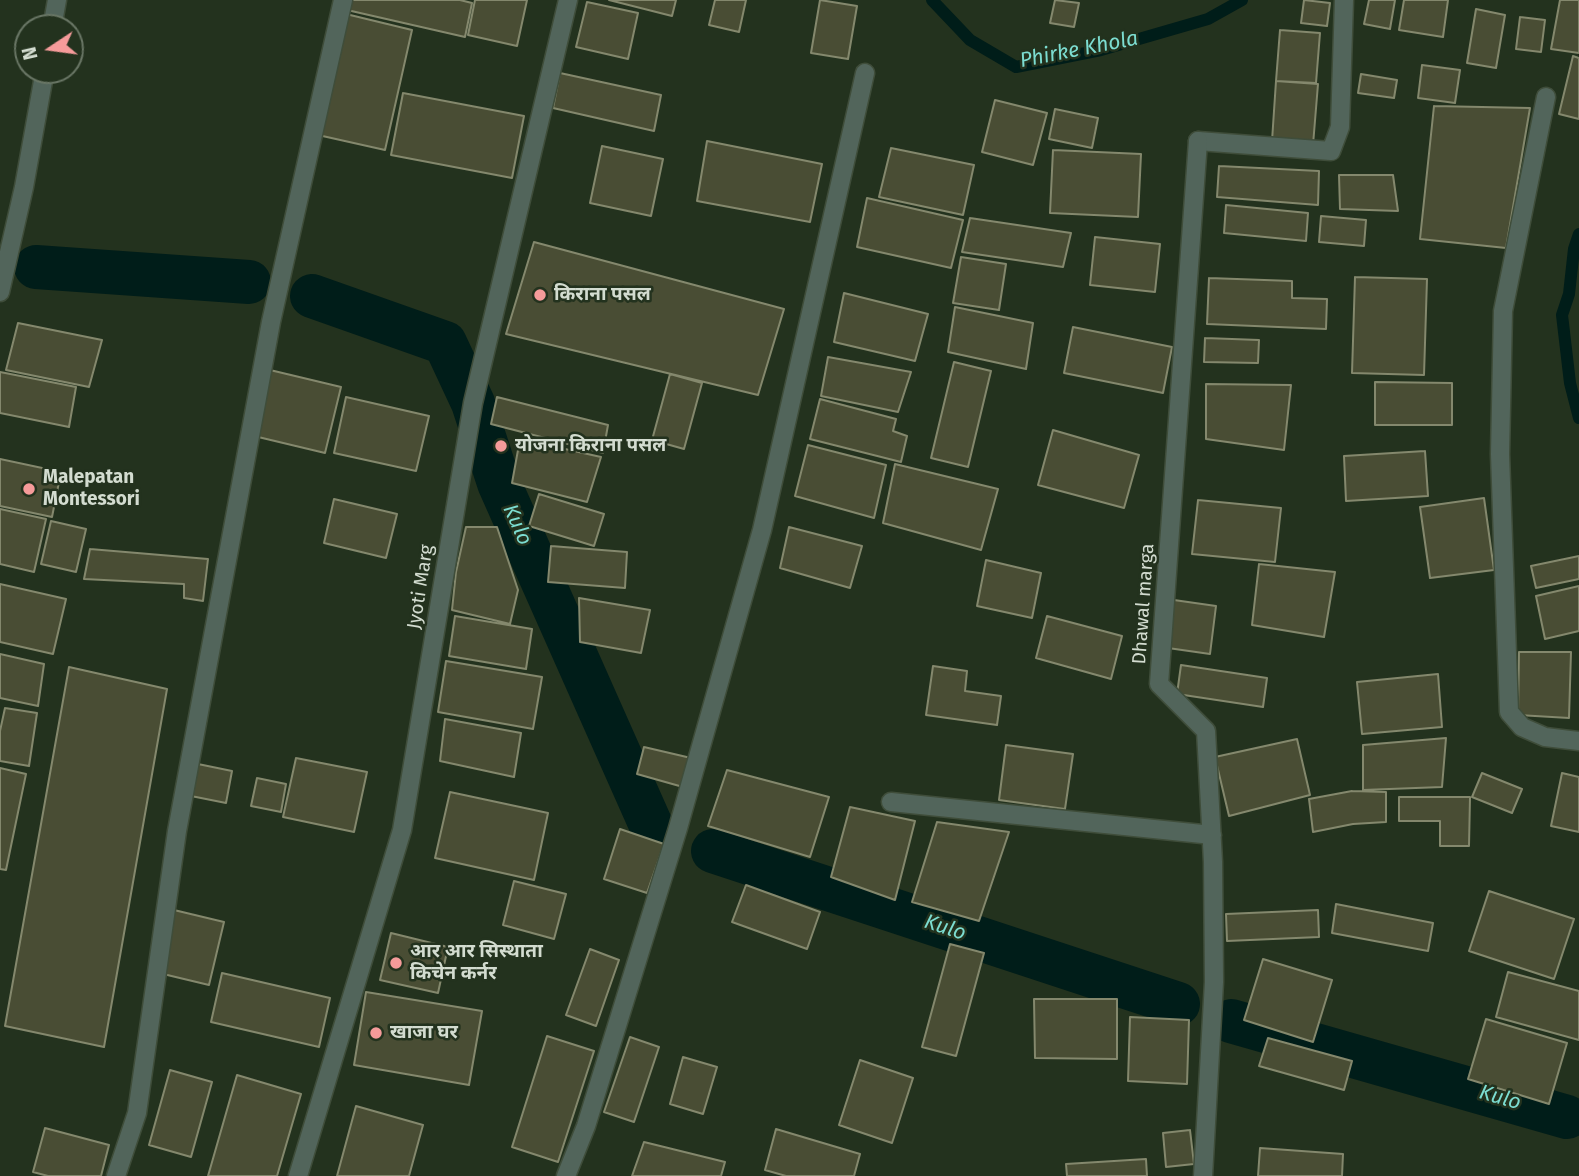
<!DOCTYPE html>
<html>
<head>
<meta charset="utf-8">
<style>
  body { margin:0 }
  #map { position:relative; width:1579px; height:1176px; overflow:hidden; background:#23321e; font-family:"Fira Sans",sans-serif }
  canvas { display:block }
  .north { position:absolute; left:14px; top:14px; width:70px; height:70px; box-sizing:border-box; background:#23321e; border:2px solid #697665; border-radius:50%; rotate:257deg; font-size:19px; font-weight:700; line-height:28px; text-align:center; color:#d3dcd0 }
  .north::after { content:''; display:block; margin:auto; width:24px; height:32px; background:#f59b9a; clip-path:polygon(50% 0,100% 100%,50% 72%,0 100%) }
</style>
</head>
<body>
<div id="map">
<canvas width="1579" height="1176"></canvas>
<div class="north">N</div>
</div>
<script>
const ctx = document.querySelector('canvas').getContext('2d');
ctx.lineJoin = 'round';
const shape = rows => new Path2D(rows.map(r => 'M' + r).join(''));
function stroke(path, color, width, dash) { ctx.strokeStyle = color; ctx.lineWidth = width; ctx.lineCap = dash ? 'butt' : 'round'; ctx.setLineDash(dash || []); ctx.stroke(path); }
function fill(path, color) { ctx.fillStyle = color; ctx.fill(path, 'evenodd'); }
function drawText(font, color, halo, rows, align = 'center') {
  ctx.font = font + ' "Fira Sans","Noto Sans Devanagari",sans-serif'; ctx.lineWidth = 5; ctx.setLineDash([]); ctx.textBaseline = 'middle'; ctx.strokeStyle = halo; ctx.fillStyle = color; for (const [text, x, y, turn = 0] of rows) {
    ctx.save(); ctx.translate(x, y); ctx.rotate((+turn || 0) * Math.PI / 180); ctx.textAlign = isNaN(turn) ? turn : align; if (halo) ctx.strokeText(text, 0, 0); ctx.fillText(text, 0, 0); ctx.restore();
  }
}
stroke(shape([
  [932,0,970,40,1016,67,1101,50,1208,19,1242,0],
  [1579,234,1574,249,1569,294,1562,315,1570,383,1579,418]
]), '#001d19', 12);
stroke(shape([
  [36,267,249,282],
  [312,296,445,343,473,403,499,483,654,832],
  [713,851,1178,1004],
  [1231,1021,1567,1117]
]), '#001d19', 44);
const building = shape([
  [349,0,460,0,472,3,465,37,347,10,349,0],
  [475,0,527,0,517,46,468,35,475,0],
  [609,0,676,0,672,16,609,0],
  [715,0,746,0,739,32,709,25,715,0],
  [820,0,857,6,848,59,811,53,820,0],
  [1055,0,1079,3,1074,27,1050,23,1055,0],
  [1304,0,1330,3,1327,26,1301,23,1304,0],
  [1369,0,1395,0,1390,29,1364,24,1369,0],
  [1404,0,1448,0,1443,37,1399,30,1404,0],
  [1560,0,1579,0,1579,53,1551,49,1560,0],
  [587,2,638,13,628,59,576,47,587,2],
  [1476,9,1505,15,1496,68,1467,63,1476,9],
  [346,14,412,30,385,150,318,135,346,14],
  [1520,17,1545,20,1541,52,1516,49,1520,17],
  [1280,30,1320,33,1316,83,1276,81,1280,30],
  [1573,56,1579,58,1579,119,1559,114,1573,56],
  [1422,65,1460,70,1455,103,1418,98,1422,65],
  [560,73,661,95,654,131,553,108,560,73],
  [1361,74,1397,80,1394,98,1358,93,1361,74],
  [1276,81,1318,84,1313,145,1272,141,1276,81],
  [403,93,524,116,512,178,391,155,403,93],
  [995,100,1047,113,1033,165,982,152,995,100],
  [1434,106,1530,108,1506,248,1420,239,1434,106],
  [1055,109,1098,118,1092,148,1049,139,1055,109],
  [707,141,822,164,810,222,697,201,707,141],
  [602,146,663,159,651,216,590,203,602,146],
  [891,148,974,165,963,215,879,197,891,148],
  [1053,150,1141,154,1138,217,1050,213,1053,150],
  [1219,166,1319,171,1318,205,1217,197,1219,166],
  [1339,175,1393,175,1398,211,1340,209,1339,175],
  [867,198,963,220,951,268,857,247,867,198],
  [1226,205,1308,213,1306,241,1224,233,1226,205],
  [1321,216,1366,220,1364,246,1319,242,1321,216],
  [970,218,1071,233,1063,267,962,252,970,218],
  [1095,237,1160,244,1155,292,1090,285,1095,237],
  [534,242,784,309,758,395,506,334,534,242],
  [961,257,1006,264,999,310,953,303,961,257],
  [1355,277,1427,279,1424,375,1352,373,1355,277],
  [1209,278,1292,281,1292,298,1327,299,1326,329,1207,324,1209,278],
  [844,293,928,314,915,361,834,342,844,293],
  [955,307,1033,323,1026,369,948,352,955,307],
  [18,323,102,340,89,387,6,370,18,323],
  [1073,327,1172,347,1163,393,1064,373,1073,327],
  [1205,338,1259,340,1258,363,1204,362,1205,338],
  [828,357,911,372,898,412,821,396,828,357],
  [954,362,991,371,968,467,931,458,954,362],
  [270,370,341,387,325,453,254,436,270,370],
  [0,372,76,387,69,427,0,413,0,372],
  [670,374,702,383,684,449,652,440,670,374],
  [1375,382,1452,383,1452,425,1375,425,1375,382],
  [1206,384,1291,385,1284,450,1206,439,1206,384],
  [346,397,429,416,416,471,334,453,346,397],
  [497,397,608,425,603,453,491,424,497,397],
  [820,399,896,419,893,431,907,436,901,462,810,439,820,399],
  [1053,430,1139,455,1124,508,1038,485,1053,430],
  [520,439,601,457,587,502,512,483,520,439],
  [808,445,886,465,874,518,795,496,808,445],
  [1425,451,1428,496,1346,501,1344,456,1425,451],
  [0,459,61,472,52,517,0,506,0,459],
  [895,464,998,489,981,550,883,523,895,464],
  [539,494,604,514,594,546,529,526,539,494],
  [1484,498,1494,570,1430,578,1420,507,1484,498],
  [334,499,397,514,386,558,324,543,334,499],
  [1198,500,1281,508,1275,562,1192,554,1198,500],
  [0,509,46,519,34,572,0,564,0,509],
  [51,521,86,529,76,572,41,564,51,521],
  [466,527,497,527,518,590,510,624,452,610,456,572,466,527],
  [789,527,862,546,850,588,780,568,789,527],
  [551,546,627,552,625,588,548,582,551,546],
  [90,549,208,559,203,601,184,598,184,584,84,579,90,549],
  [1579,556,1579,579,1536,588,1531,566,1579,556],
  [986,560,1041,573,1032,618,977,606,986,560],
  [1259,564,1335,572,1324,637,1252,625,1259,564],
  [0,584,66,599,53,654,0,642,0,584],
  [1579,586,1579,631,1545,639,1536,596,1579,586],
  [579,598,650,610,641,653,580,642,579,598],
  [1174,600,1216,606,1210,654,1168,648,1174,600],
  [455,616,532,629,526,669,449,656,455,616],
  [1047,616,1122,636,1111,679,1036,658,1047,616],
  [1519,652,1571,652,1569,718,1518,715,1519,652],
  [0,654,44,664,38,706,0,698,0,654],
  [446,661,542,677,533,729,438,712,446,661],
  [1181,665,1267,678,1263,707,1177,694,1181,665],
  [933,666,967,671,965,691,1001,696,997,725,926,715,933,666],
  [69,667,167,689,104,1047,5,1026,69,667],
  [1438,674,1442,727,1362,734,1357,682,1438,674],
  [5,708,37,713,29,766,0,761,0,731,5,708],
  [445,719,521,733,514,777,440,761,445,719],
  [1446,738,1442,787,1363,790,1363,745,1446,738],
  [1297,739,1310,795,1229,816,1215,757,1297,739],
  [1006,745,1073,754,1065,809,999,800,1006,745],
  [644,747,691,758,683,787,637,774,644,747],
  [296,758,367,772,354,832,283,817,296,758],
  [198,764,232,771,226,803,191,796,198,764],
  [0,768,26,774,6,870,0,869,0,768],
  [727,770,829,797,810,857,708,826,727,770],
  [1482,773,1522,789,1512,813,1472,797,1482,773],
  [1562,773,1579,777,1579,832,1551,826,1562,773],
  [257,778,286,784,281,812,251,806,257,778],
  [1352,791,1386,792,1386,822,1353,824,1313,832,1309,799,1352,791],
  [450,792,548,813,534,880,435,858,450,792],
  [1399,797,1470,797,1469,846,1440,846,1440,821,1399,821,1399,797],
  [850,807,915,821,895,900,831,877,850,807],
  [937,822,1009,832,979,921,912,902,937,822],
  [620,829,664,844,647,893,604,879,620,829],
  [514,881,566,894,554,939,503,925,514,881],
  [746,885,820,912,807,949,732,922,746,885],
  [1489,891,1574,919,1554,979,1469,951,1489,891],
  [1336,904,1433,923,1428,951,1332,933,1336,904],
  [174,910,224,922,209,985,159,973,174,910],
  [1318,910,1319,937,1227,941,1226,914,1318,910],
  [391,933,448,947,438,993,380,980,391,933],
  [950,944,984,953,956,1056,922,1047,950,944],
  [590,949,619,960,596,1026,566,1015,590,949],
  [1263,959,1332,980,1313,1042,1244,1020,1263,959],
  [1508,972,1579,991,1579,1040,1496,1017,1508,972],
  [222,973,330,998,319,1047,211,1022,222,973],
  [366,992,482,1011,469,1085,354,1065,366,992],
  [1034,999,1117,999,1117,1059,1035,1058,1034,999],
  [1130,1017,1189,1020,1187,1084,1128,1081,1130,1017],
  [1486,1019,1567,1043,1549,1104,1468,1079,1486,1019],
  [547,1036,594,1051,558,1162,512,1147,547,1036],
  [630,1037,659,1047,634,1122,604,1112,630,1037],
  [1268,1038,1352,1061,1344,1090,1259,1066,1268,1038],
  [683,1057,717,1067,703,1114,670,1104,683,1057],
  [860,1060,913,1078,892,1143,839,1125,860,1060],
  [170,1070,212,1082,191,1157,149,1145,170,1070],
  [237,1075,301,1094,277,1176,208,1176,237,1075],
  [356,1106,423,1125,409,1176,337,1176,356,1106],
  [45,1128,109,1145,101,1176,48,1176,33,1172,45,1128],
  [776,1129,860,1154,854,1176,786,1176,765,1170,776,1129],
  [1190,1130,1194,1164,1166,1167,1163,1133,1190,1130],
  [644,1142,725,1162,721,1176,632,1176,644,1142],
  [1260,1148,1343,1154,1342,1176,1258,1176,1260,1148],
  [1146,1159,1147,1176,1067,1176,1066,1164,1146,1159]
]);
fill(building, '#494d34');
stroke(building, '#84886d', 2);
const lane = shape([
  [1198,141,1331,151,1340,127,1344,0]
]);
const street = shape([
  [52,28,57,0],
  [1546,97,1503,311,1500,454,1509,712,1522,727,1545,737,1579,741],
  [1198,141,1159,684,1206,731,1213,862,1214,982,1203,1176],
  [0,292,24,187,45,70],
  [891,802,1212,835],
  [116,1176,137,1113,177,831,271,322,343,0],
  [298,1176,402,830,473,403,568,0],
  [566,1176,586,1126,678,828,762,530,865,73]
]);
stroke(lane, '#3f4d3a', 21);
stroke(street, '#3f4d3a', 21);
stroke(lane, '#52655b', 18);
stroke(street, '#52655b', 18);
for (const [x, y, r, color] of [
  [540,295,7,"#f59b9a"],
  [501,446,7,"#f59b9a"],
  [29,489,7,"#f59b9a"],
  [396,963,7,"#f59b9a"],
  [376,1033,7,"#f59b9a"]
]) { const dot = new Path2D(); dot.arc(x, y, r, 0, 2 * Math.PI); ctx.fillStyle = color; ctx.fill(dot); stroke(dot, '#23321e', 2.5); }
drawText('bold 19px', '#d3dcd0', '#23321e', [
  ["किराना पसल",554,295],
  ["योजना किराना पसल",515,446],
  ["Malepatan",43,478],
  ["Montessori",43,500],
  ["आर आर सिस्थाता",410,952],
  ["किचेन कर्नर",410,974],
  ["खाजा घर",390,1033]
], 'left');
drawText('19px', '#d3dcd0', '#23321e', [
  ["Jyoti Marg",421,587,-81],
  ["Dhawal marga",1144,604,-86]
]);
drawText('italic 21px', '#7cddd1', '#23321e', [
  ["Phirke Khola",1079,50,-11],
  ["Kulo",517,525,66],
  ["Kulo",945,928,18],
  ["Kulo",1500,1098,16]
]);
</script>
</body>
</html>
